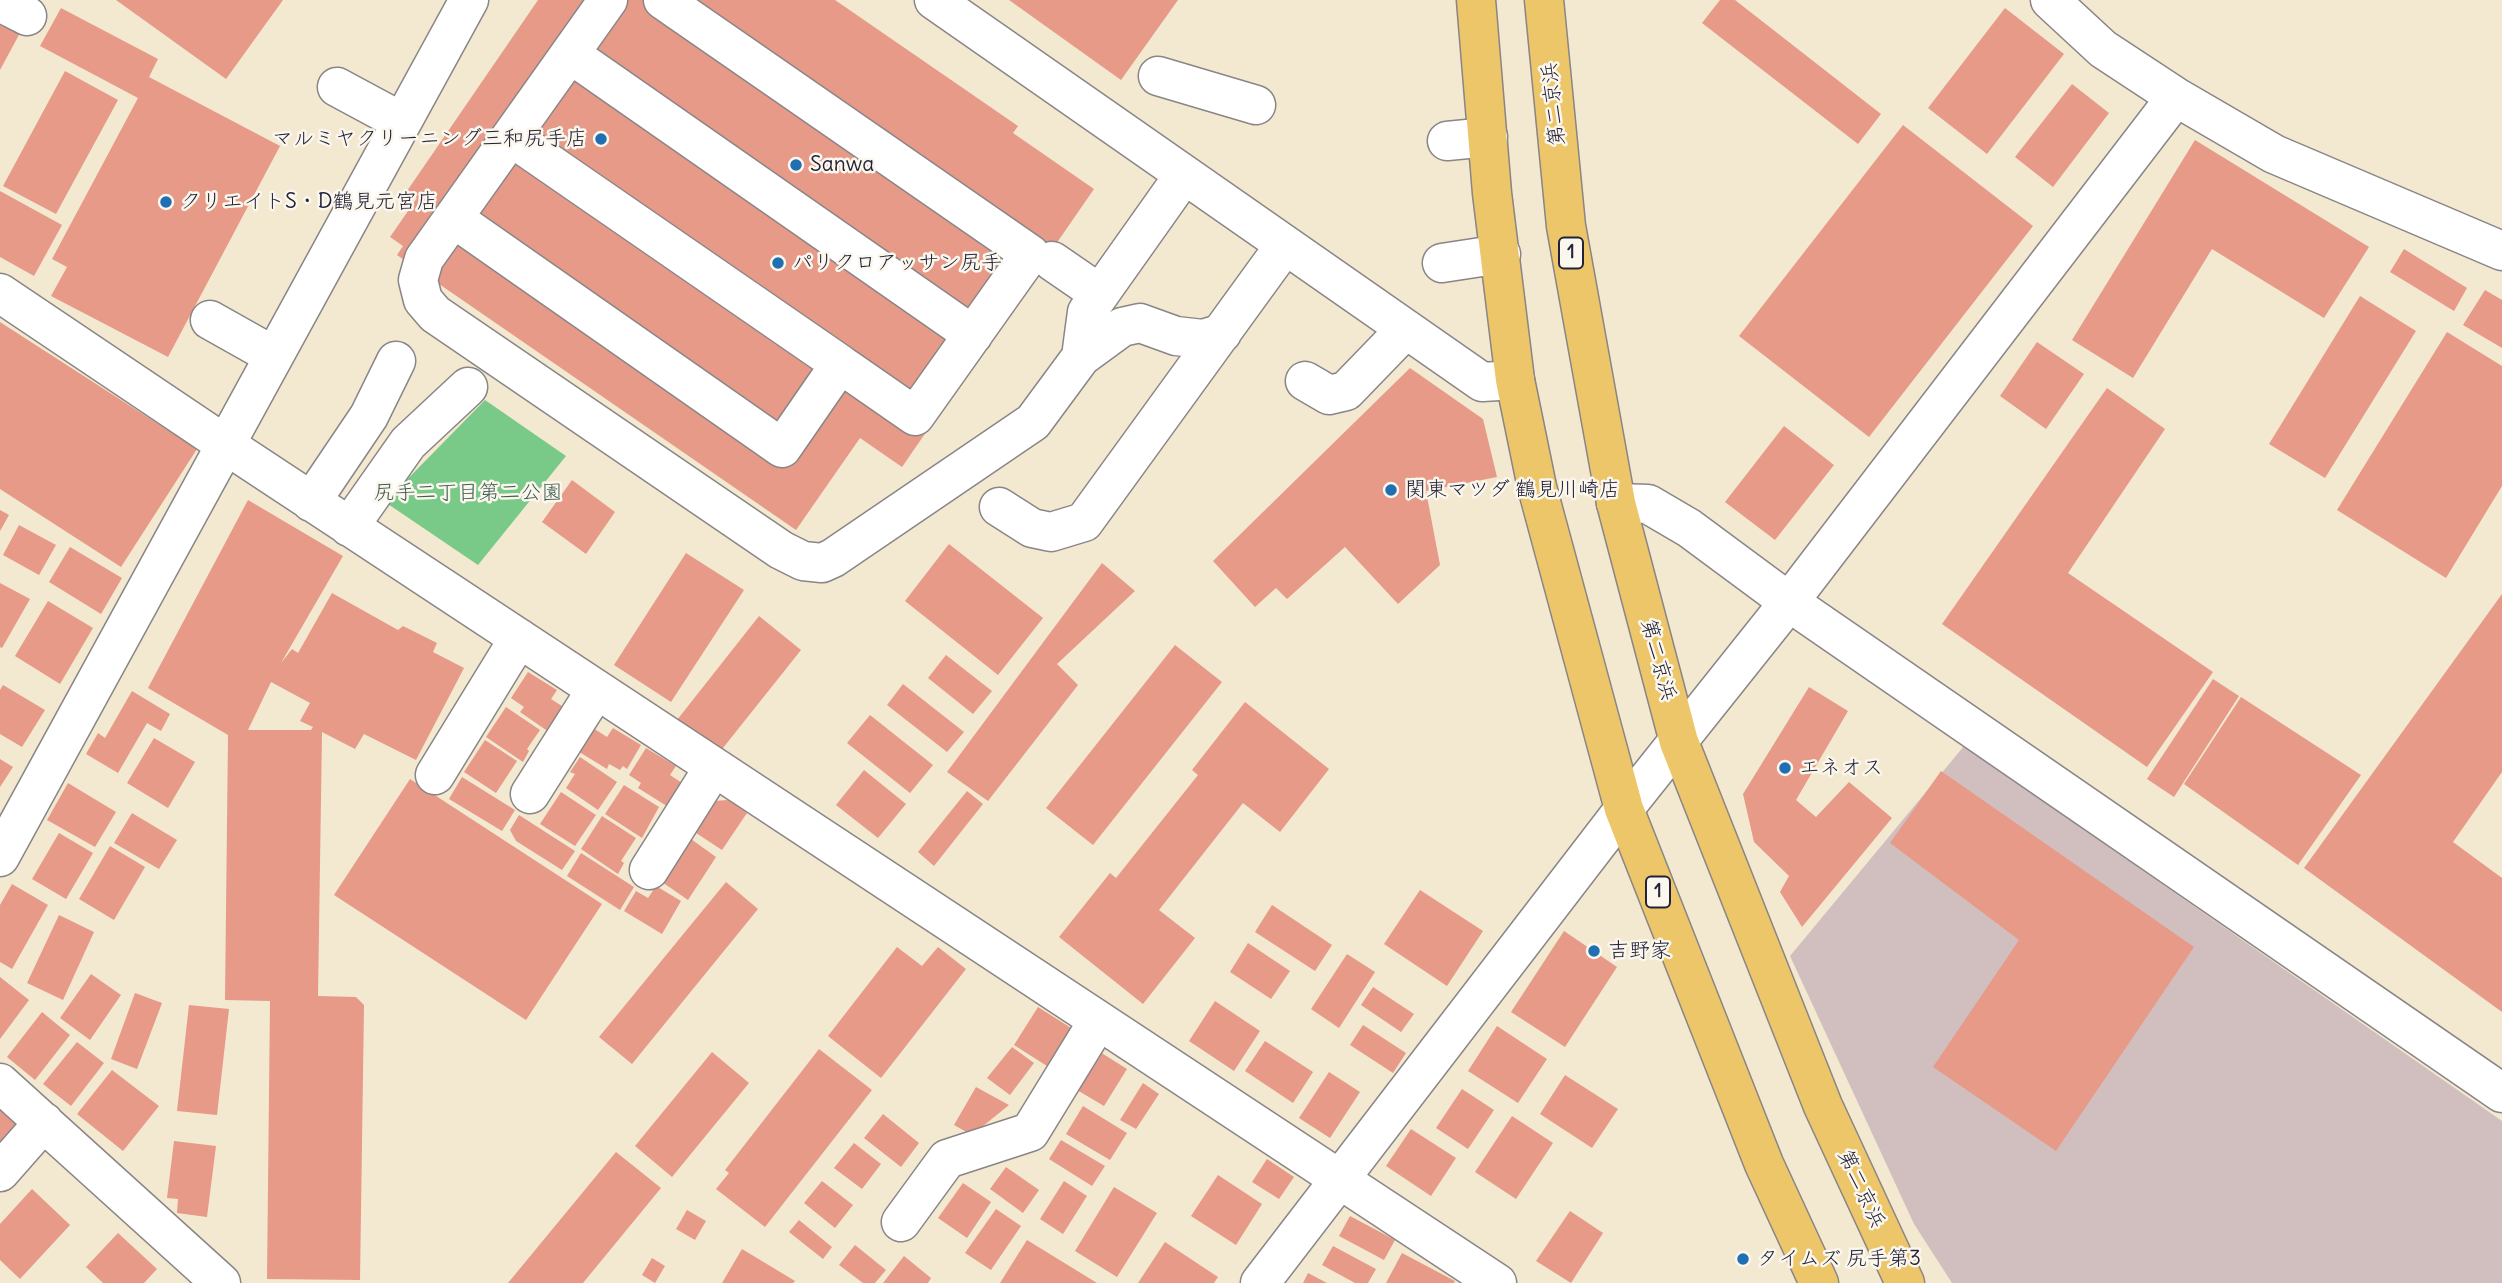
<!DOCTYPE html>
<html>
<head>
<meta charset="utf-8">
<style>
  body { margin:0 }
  canvas { display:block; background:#f3e8d0 }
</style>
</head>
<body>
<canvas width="2502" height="1283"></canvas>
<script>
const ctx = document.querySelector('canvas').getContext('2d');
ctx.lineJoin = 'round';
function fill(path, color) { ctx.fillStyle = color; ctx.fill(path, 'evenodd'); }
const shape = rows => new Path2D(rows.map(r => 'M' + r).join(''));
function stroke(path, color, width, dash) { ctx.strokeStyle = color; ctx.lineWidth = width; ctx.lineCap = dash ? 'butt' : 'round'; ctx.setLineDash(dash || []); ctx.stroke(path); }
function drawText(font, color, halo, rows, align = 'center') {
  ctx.font = font + ' Delius,"Klee One",sans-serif'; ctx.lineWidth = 5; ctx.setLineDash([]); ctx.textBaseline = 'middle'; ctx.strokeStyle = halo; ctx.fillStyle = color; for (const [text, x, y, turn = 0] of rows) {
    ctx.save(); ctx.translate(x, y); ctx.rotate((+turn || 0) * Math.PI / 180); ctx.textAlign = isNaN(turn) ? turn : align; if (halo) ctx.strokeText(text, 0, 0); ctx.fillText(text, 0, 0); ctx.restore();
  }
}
fill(shape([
  [1964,746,2502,1121,2502,1283,1952,1283,1914,1224,1790,956]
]), '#d1bfbf');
fill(shape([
  [485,400,566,456,478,565,385,502]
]), '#79c989');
fill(shape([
  [116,0,283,0,226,79],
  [538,0,835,0,1018,126,1013,133,1094,189,902,467,860,438,796,530,397,255,403,246,390,237,417,198,407,191],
  [1009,0,1178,0,1121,80],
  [1720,0,1735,0,1881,114,1858,144,1702,23],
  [61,8,158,59,149,77,280,146,168,357,51,296,67,267,52,259,138,98,40,46],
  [2005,8,2064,54,1987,154,1928,108],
  [0,22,20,33,0,70],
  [65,71,118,100,56,214,3,186],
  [2072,84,2109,113,2053,187,2015,157],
  [1903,125,2033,226,1869,437,1739,336],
  [2195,140,2369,247,2324,318,2212,249,2133,378,2072,340],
  [0,191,62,225,34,276,0,257],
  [2404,249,2467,288,2454,311,2390,272],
  [2485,290,2502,300,2502,348,2463,325],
  [2360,296,2416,331,2325,478,2269,444],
  [0,322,197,449,121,567,0,489],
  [2447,332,2502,366,2502,486,2446,578,2337,510],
  [2037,342,2084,374,2046,429,2000,396],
  [1410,368,1483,419,1497,477,1426,491,1440,565,1398,604,1345,547,1287,599,1276,588,1255,607,1213,561],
  [2107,388,2165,429,2068,573,2213,672,2147,767,1942,624],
  [1784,426,1834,465,1775,540,1725,502],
  [572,480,615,512,586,554,542,522],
  [248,500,343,556,281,663,292,649,298,653,332,593,398,630,403,626,437,643,433,652,464,668,416,760,364,734,355,749,322,732,318,996,356,997,364,1005,360,1280,267,1279,270,1001,225,1000,228,735,148,688],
  [271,682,310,703,300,721,313,727,311,730,248,730],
  [0,510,9,515,0,531],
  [19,525,56,545,39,575,3,555],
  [949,544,1043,618,998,675,905,601],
  [70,547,122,578,101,614,49,582],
  [686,553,744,590,671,702,614,665],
  [1102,563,1135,591,1057,664,1078,685,988,801,947,772],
  [0,583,30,599,2,648,0,647],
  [2502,594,2502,772,2453,842,2502,878,2502,1012,2304,868],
  [48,601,93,628,60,684,15,656],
  [759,616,801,650,719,753,677,720],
  [1175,645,1222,682,1093,845,1046,808],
  [946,655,992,691,973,714,928,678],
  [528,672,557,690,551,699,565,708,549,732,520,712,524,707,511,698],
  [2213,679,2239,696,2174,797,2147,779],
  [903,684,964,732,947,752,887,705],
  [3,685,45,710,22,747,0,734,0,690],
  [1809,687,1848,711,1796,800,1816,817,1849,782,1892,818,1802,927,1780,892,1789,876,1754,842,1743,794],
  [132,691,170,714,161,731,147,723,118,773,86,754,98,733,105,738],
  [2241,697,2361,775,2298,865,2184,784],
  [1245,702,1329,769,1280,832,1243,803,1159,910,1195,938,1143,1004,1059,937,1110,873,1116,878,1198,775,1192,770],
  [506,707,540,730,527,749,529,751,523,762,486,737],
  [870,715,933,765,910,793,847,743],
  [590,726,607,737,613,728,641,745,627,769,623,766,620,770,609,764,607,769,576,750],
  [154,738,195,762,168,808,127,783],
  [485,740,517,761,496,793,464,772],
  [646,748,676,766,670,775,685,785,670,808,638,788,641,783,629,775],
  [580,757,617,782,598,810,566,788,575,774,570,772],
  [0,759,13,767,0,787],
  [864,770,906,804,878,838,836,805],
  [1941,771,2194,947,2056,1151,1933,1067,2019,940,1890,843],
  [462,777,515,810,502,831,449,799],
  [410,779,602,904,526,1020,334,895],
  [68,783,116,812,95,847,47,820],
  [624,785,659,807,642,838,605,814],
  [967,791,983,804,934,866,918,852],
  [561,792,596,815,575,846,540,824],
  [728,800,747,813,722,850,693,831,714,801],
  [132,813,177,840,159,869,114,843],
  [519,815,575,851,562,870,516,841,510,830],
  [602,816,636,838,621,861,624,863,618,874,581,849],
  [59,833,93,853,66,899,32,879],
  [691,839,716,857,688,900,662,882],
  [110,846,145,867,114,920,79,899],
  [581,853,634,887,620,910,567,876],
  [726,882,758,909,632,1064,599,1037],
  [12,884,48,905,12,969,0,962,0,905],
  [656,886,681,901,662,934,624,911,636,891,648,898],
  [1420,890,1483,931,1447,986,1384,944],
  [1272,905,1332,945,1315,971,1255,932],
  [59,915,94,932,63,1000,27,983],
  [1564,931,1617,967,1565,1047,1511,1012],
  [1248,943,1290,971,1271,999,1230,972],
  [897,947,922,966,938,947,966,969,881,1078,828,1036],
  [1347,954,1375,972,1339,1028,1311,1009],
  [91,974,121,995,90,1040,60,1018],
  [0,977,29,1000,0,1039],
  [1373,987,1414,1014,1401,1032,1361,1005],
  [135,993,162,1003,137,1069,111,1059],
  [1215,1001,1260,1031,1234,1071,1189,1041],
  [189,1005,229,1009,217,1115,177,1111],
  [1038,1007,1071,1028,1047,1066,1014,1045],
  [42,1012,70,1035,35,1080,7,1057],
  [1363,1025,1406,1053,1393,1073,1350,1045],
  [1497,1026,1547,1059,1518,1103,1468,1071],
  [1265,1041,1313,1072,1293,1103,1245,1071],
  [77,1042,104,1063,71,1106,43,1084],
  [1012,1047,1034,1063,1010,1095,987,1078],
  [819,1049,872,1090,765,1227,716,1189,729,1173,725,1170],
  [712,1052,749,1083,672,1177,635,1146],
  [1100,1052,1127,1069,1104,1106,1077,1090],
  [112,1070,159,1106,123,1151,77,1114],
  [1329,1072,1360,1092,1330,1138,1299,1118],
  [1565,1075,1618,1109,1592,1148,1540,1114],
  [1143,1083,1159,1094,1136,1129,1120,1120],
  [976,1087,1009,1105,972,1135,954,1125],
  [1462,1089,1494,1110,1468,1149,1436,1128],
  [1083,1106,1127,1133,1110,1160,1066,1134],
  [0,1108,17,1124,0,1142],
  [883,1114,919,1143,901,1167,864,1138],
  [1512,1116,1553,1143,1516,1199,1475,1172],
  [1411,1129,1456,1158,1431,1196,1386,1166],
  [1061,1140,1105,1166,1092,1186,1049,1159],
  [174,1141,216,1146,207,1217,177,1213,178,1199,167,1198],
  [854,1143,881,1164,862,1189,834,1168],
  [616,1152,661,1188,583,1283,508,1283],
  [1267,1159,1294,1177,1279,1199,1252,1182],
  [1006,1167,1039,1190,1023,1213,990,1189],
  [1218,1175,1262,1204,1236,1245,1191,1216],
  [822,1181,853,1205,835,1228,804,1203],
  [1064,1181,1087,1196,1063,1234,1040,1219],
  [963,1183,991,1202,967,1238,938,1218],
  [1114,1187,1157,1213,1117,1277,1075,1251],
  [32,1189,70,1225,20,1279,0,1260,0,1224],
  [996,1209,1021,1226,991,1270,965,1253],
  [687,1210,706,1221,695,1240,676,1229],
  [1570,1211,1603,1233,1571,1283,1536,1261],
  [1350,1216,1395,1240,1384,1260,1339,1236],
  [799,1220,832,1247,823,1259,789,1232],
  [118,1233,157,1269,144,1283,103,1283,86,1267],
  [1027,1240,1097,1283,1000,1283],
  [1165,1242,1218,1277,1214,1283,1138,1283],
  [855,1245,886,1270,875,1283,863,1283,839,1265],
  [1333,1246,1376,1269,1368,1283,1355,1283,1322,1265],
  [742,1249,795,1281,793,1283,722,1283],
  [1402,1253,1455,1281,1454,1283,1386,1283],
  [904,1256,931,1278,928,1283,883,1283],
  [652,1258,665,1266,655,1283,642,1275],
  [1308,1273,1327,1283,1303,1283]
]), '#e79a88');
const minor = shape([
  [608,0,424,259,418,280,423,300,435,314,781,550,803,561,822,563,833,558,1033,422,1081,357,1122,327,1140,323,1176,336,1203,339,1222,333],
  [934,0,1482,382,1515,380],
  [2050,0,2103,49,2176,97,2274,154,2502,251],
  [0,2,27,16],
  [570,54,973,335],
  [1158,76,1256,105],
  [337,87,402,122],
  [511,137,840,364],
  [1447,141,1488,137],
  [453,218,782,448,840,364,915,416,1030,254,663,0],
  [1052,261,1100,294],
  [1442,263,1501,254],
  [0,293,226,445,1497,1283],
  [210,320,274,356],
  [1081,357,1087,312,1184,175],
  [1305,381,1329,395,1346,391,1406,329],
  [311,502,369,416,396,361],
  [1616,503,1648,504,1689,528,1789,602,2502,1093],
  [999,507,1032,528,1051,532,1084,522,1285,245],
  [349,527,408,443,468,387],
  [435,775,519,638],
  [530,794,596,690],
  [0,857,469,0],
  [649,870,714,767],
  [0,1083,221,1283],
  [0,1172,44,1122],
  [901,1222,947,1159,1030,1132,1098,1021],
  [1260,1283,1624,809,1789,602,2176,97]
]);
const highway = shape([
  [1476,0,1492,193,1515,380,1537,487,1624,809,1764,1164,1819,1283],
  [1544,0,1566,226,1616,503,1679,742,1823,1106,1905,1283]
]);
stroke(minor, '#8a8586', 41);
stroke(highway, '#8a8586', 41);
stroke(minor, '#fff', 38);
stroke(highway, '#ecc669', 38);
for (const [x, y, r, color] of [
  [601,139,7,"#1f6fb2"],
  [796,165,7,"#1f6fb2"],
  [166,202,7,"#1f6fb2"],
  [778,263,7,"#1f6fb2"],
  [1391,490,7,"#1f6fb2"],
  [1785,768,7,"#1f6fb2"],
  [1594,951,7,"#1f6fb2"],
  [1743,1259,7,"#1f6fb2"]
]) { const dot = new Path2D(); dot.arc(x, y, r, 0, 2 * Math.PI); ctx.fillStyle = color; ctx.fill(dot); stroke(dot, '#fbf7ec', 2.5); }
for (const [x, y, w] of [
  [1571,253,24],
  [1658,892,24]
]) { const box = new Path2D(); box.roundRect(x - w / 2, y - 15.5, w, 31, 5); ctx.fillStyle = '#fbf7ec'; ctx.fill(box); stroke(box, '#22223b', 2); }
drawText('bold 19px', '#22223b', null, [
  ["1",1571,253],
  ["1",1658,892]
]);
drawText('21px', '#22223b', '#fbf7ec', [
  ["第二京浜",1554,104,-96],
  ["第二京浜",1658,660,75],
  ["第二京浜",1861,1189,65]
]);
drawText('21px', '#22223b', '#fbf7ec', [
  ["マルミヤクリーニング三和尻手店",587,139,"right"],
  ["Sanwa",810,165],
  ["クリエイトS・D鶴見元宮店",180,202],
  ["パリクロアッサン尻手",792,263],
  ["関東マツダ 鶴見川崎店",1405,490],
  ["エネオス",1799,768],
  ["吉野家",1608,951],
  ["タイムズ 尻手第3",1757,1259]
], 'left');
drawText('21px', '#405c56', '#fbf7ec', [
  ["尻手二丁目第二公園",468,493]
]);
</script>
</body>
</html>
